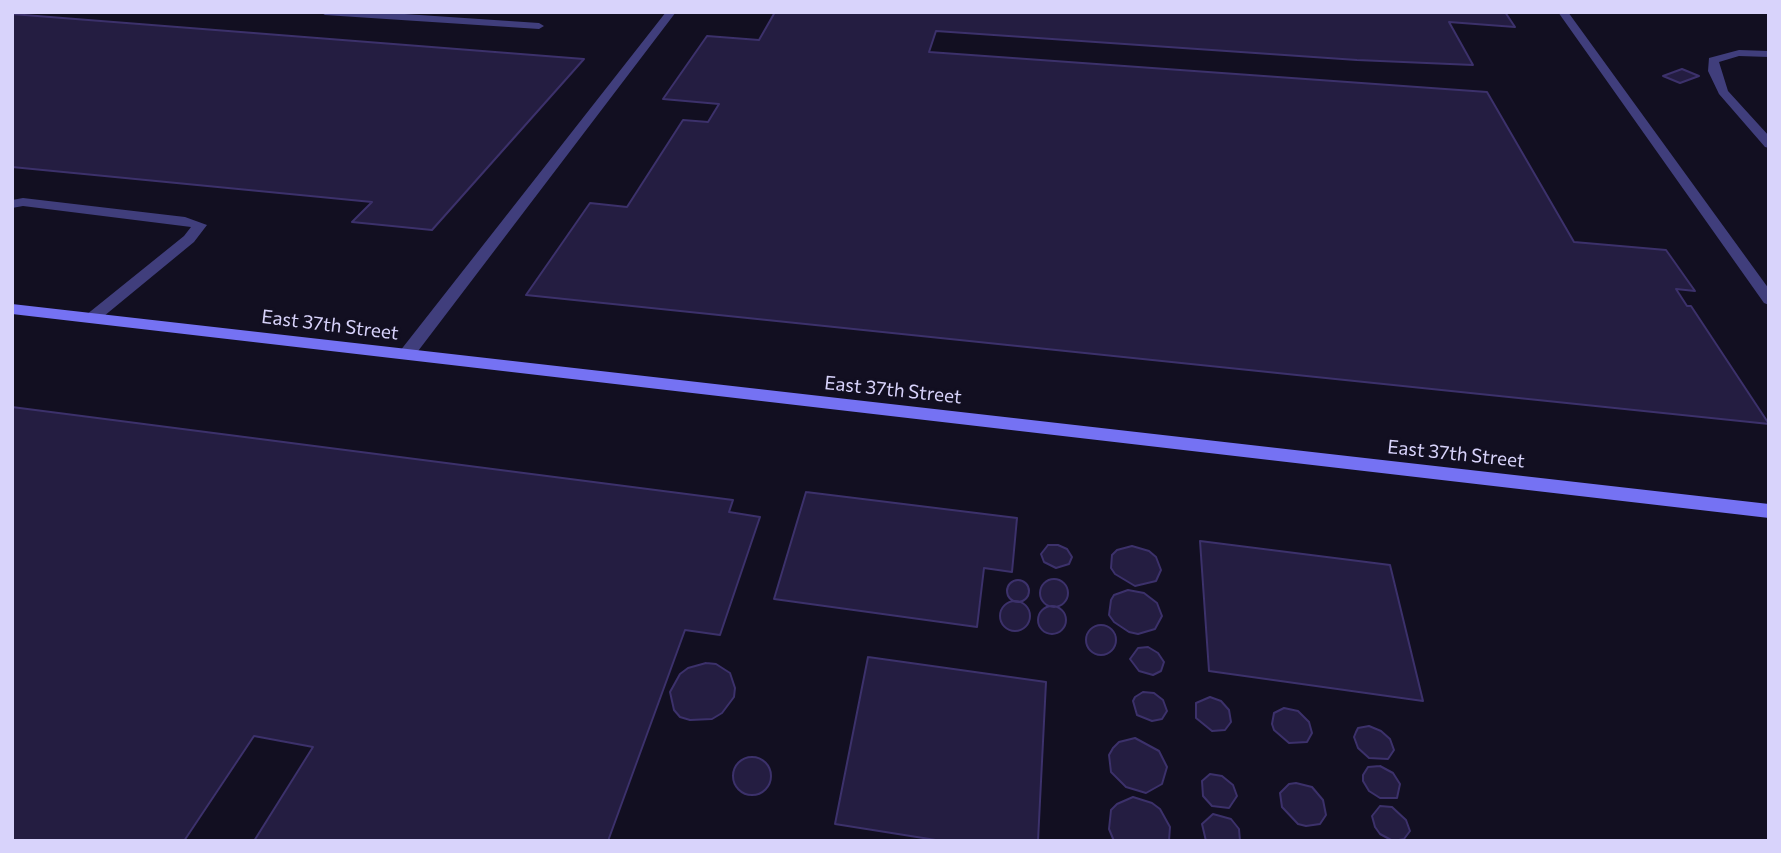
<!DOCTYPE html>
<html>
<head>
<meta charset="utf-8">
<style>
  body { margin:0 }
  #map { position:relative; width:1781px; height:853px; overflow:hidden; background:#120f21; font-family:Commissioner,sans-serif }
  canvas { display:block }
  .frame { position:absolute; inset:0; border:14px solid #d8d3fb; pointer-events:none }
</style>
</head>
<body>
<div id="map">
<canvas width="1781" height="853"></canvas>
<div class="frame"></div>
</div>
<script>
const ctx = document.querySelector('canvas').getContext('2d');
ctx.lineJoin = 'round';
function fill(path, color) { ctx.fillStyle = color; ctx.fill(path, 'evenodd'); }
const shape = rows => new Path2D(rows.map(r => 'M' + r).join(''));
function stroke(path, color, width, dash) { ctx.strokeStyle = color; ctx.lineWidth = width; ctx.lineCap = dash ? 'butt' : 'round'; ctx.setLineDash(dash || []); ctx.stroke(path); }
function drawText(font, color, halo, rows, align = 'center') {
  ctx.font = font + ' Commissioner,sans-serif'; ctx.lineWidth = 6; ctx.setLineDash([]); ctx.textBaseline = 'middle'; ctx.strokeStyle = halo; ctx.fillStyle = color; for (const [text, x, y, turn = 0] of rows) {
    ctx.save(); ctx.translate(x, y); ctx.rotate((+turn || 0) * Math.PI / 180); ctx.textAlign = isNaN(turn) ? turn : align; if (halo) ctx.strokeText(text, 0, 0); ctx.fillText(text, 0, 0); ctx.restore();
  }
}
const building = shape([
  [775,12,1505,12,1515,27,1449,22,1473,65,1357,60,936,31,929,52,1487,92,1574,242,1666,250,1695,291,1676,289,1687,306,1691,306,1769,424,526,295,590,203,627,207,683,120,708,122,719,104,663,99,707,36,759,40,775,12],
  [12,14,584,59,432,230,352,222,372,202,12,167,12,14],
  [1682,69,1699,76,1680,83,1663,76,1682,69],
  [12,407,733,500,729,512,760,517,720,635,685,630,608,841,254,841,313,747,254,736,184,841,12,841,12,407],
  [806,492,1017,518,1012,572,984,568,977,627,774,599,806,492],
  [1200,541,1390,565,1423,701,1209,671,1200,541],
  [1048,545,1058,545,1067,549,1072,557,1069,564,1056,568,1044,562,1041,554,1048,545],
  [1132,546,1149,551,1156,557,1161,570,1156,581,1135,586,1115,574,1111,568,1112,555,1117,550,1132,546],
  '1040 593a14 14 0 1 1 28 0a14 14 0 1 1-28 0Z',
  '1007 591a11 11 0 1 1 22 0a11 11 0 1 1-22 0Z',
  [1128,590,1144,593,1157,603,1162,616,1155,629,1138,634,1129,632,1114,622,1109,615,1111,600,1114,595,1128,590],
  '1000 616a15 15 0 1 1 30 0a15 15 0 1 1-30 0Z',
  '1038 620a14 14 0 1 1 28 0a14 14 0 1 1-28 0Z',
  '1086 640a15 15 0 1 1 30 0a15 15 0 1 1-30 0Z',
  [1148,647,1158,653,1164,662,1161,671,1153,675,1139,671,1130,659,1138,648,1148,647],
  [868,657,1046,682,1038,841,942,841,835,824,868,657],
  [706,663,716,664,730,673,735,688,734,697,722,713,712,719,690,720,680,717,674,710,670,692,680,674,688,668,706,663],
  [1143,692,1154,693,1163,700,1167,711,1162,719,1152,721,1137,715,1133,701,1135,697,1143,692],
  [1210,697,1221,701,1229,710,1231,722,1225,730,1212,731,1196,718,1196,703,1210,697],
  [1284,708,1298,711,1309,722,1312,733,1307,742,1289,743,1274,730,1272,724,1274,713,1284,708],
  [1369,726,1381,731,1390,739,1394,750,1388,759,1369,758,1358,748,1354,737,1356,732,1358,728,1369,726],
  [1135,738,1159,751,1167,767,1162,784,1146,793,1126,787,1111,772,1109,755,1113,748,1119,742,1135,738],
  '733 776a19 19 0 1 1 38 0a19 19 0 1 1-38 0Z',
  [1380,766,1393,773,1400,784,1397,798,1380,798,1369,791,1363,781,1363,775,1368,767,1380,766],
  [1210,774,1222,776,1233,785,1237,796,1229,808,1212,806,1203,796,1202,781,1210,774],
  [1296,783,1312,787,1323,800,1326,815,1320,824,1306,826,1298,824,1282,807,1280,793,1289,784,1296,783],
  [1133,797,1152,803,1160,809,1170,827,1169,841,1114,841,1109,829,1111,810,1117,804,1133,797],
  [1380,806,1392,807,1406,820,1410,831,1404,839,1393,841,1380,834,1375,827,1372,816,1380,806],
  [1213,814,1231,819,1239,829,1240,841,1206,841,1202,824,1213,814]
]);
fill(building, '#241d41');
stroke(building, '#3c316b', 2);
fill(shape([
  [320,12,375,12,539,23,544,26,539,29,325,15,320,12],
  [666,12,676,12,412,359,400,359,398,355,400,351,666,12],
  [1558,12,1568,12,1769,289,1769,305,1764,303,1558,12],
  [1739,50,1769,51,1769,57,1739,56,1719,62,1728,91,1769,136,1769,148,1765,147,1719,94,1708,71,1709,58,1739,50],
  [23,198,185,217,207,225,194,242,98,321,92,323,86,321,84,318,86,315,184,236,191,227,23,206,12,208,12,200,23,198]
]), '#403e7c');
fill(shape([
  [12,304,1769,504,1769,518,12,314,12,304]
]), '#7572f3');
drawText('19px', '#d8d3fb', '#120f21', [
  ["East 37th Street",330,325,7],
  ["East 37th Street",893,390,6],
  ["East 37th Street",1456,454,6]
]);
</script>
</body>
</html>
